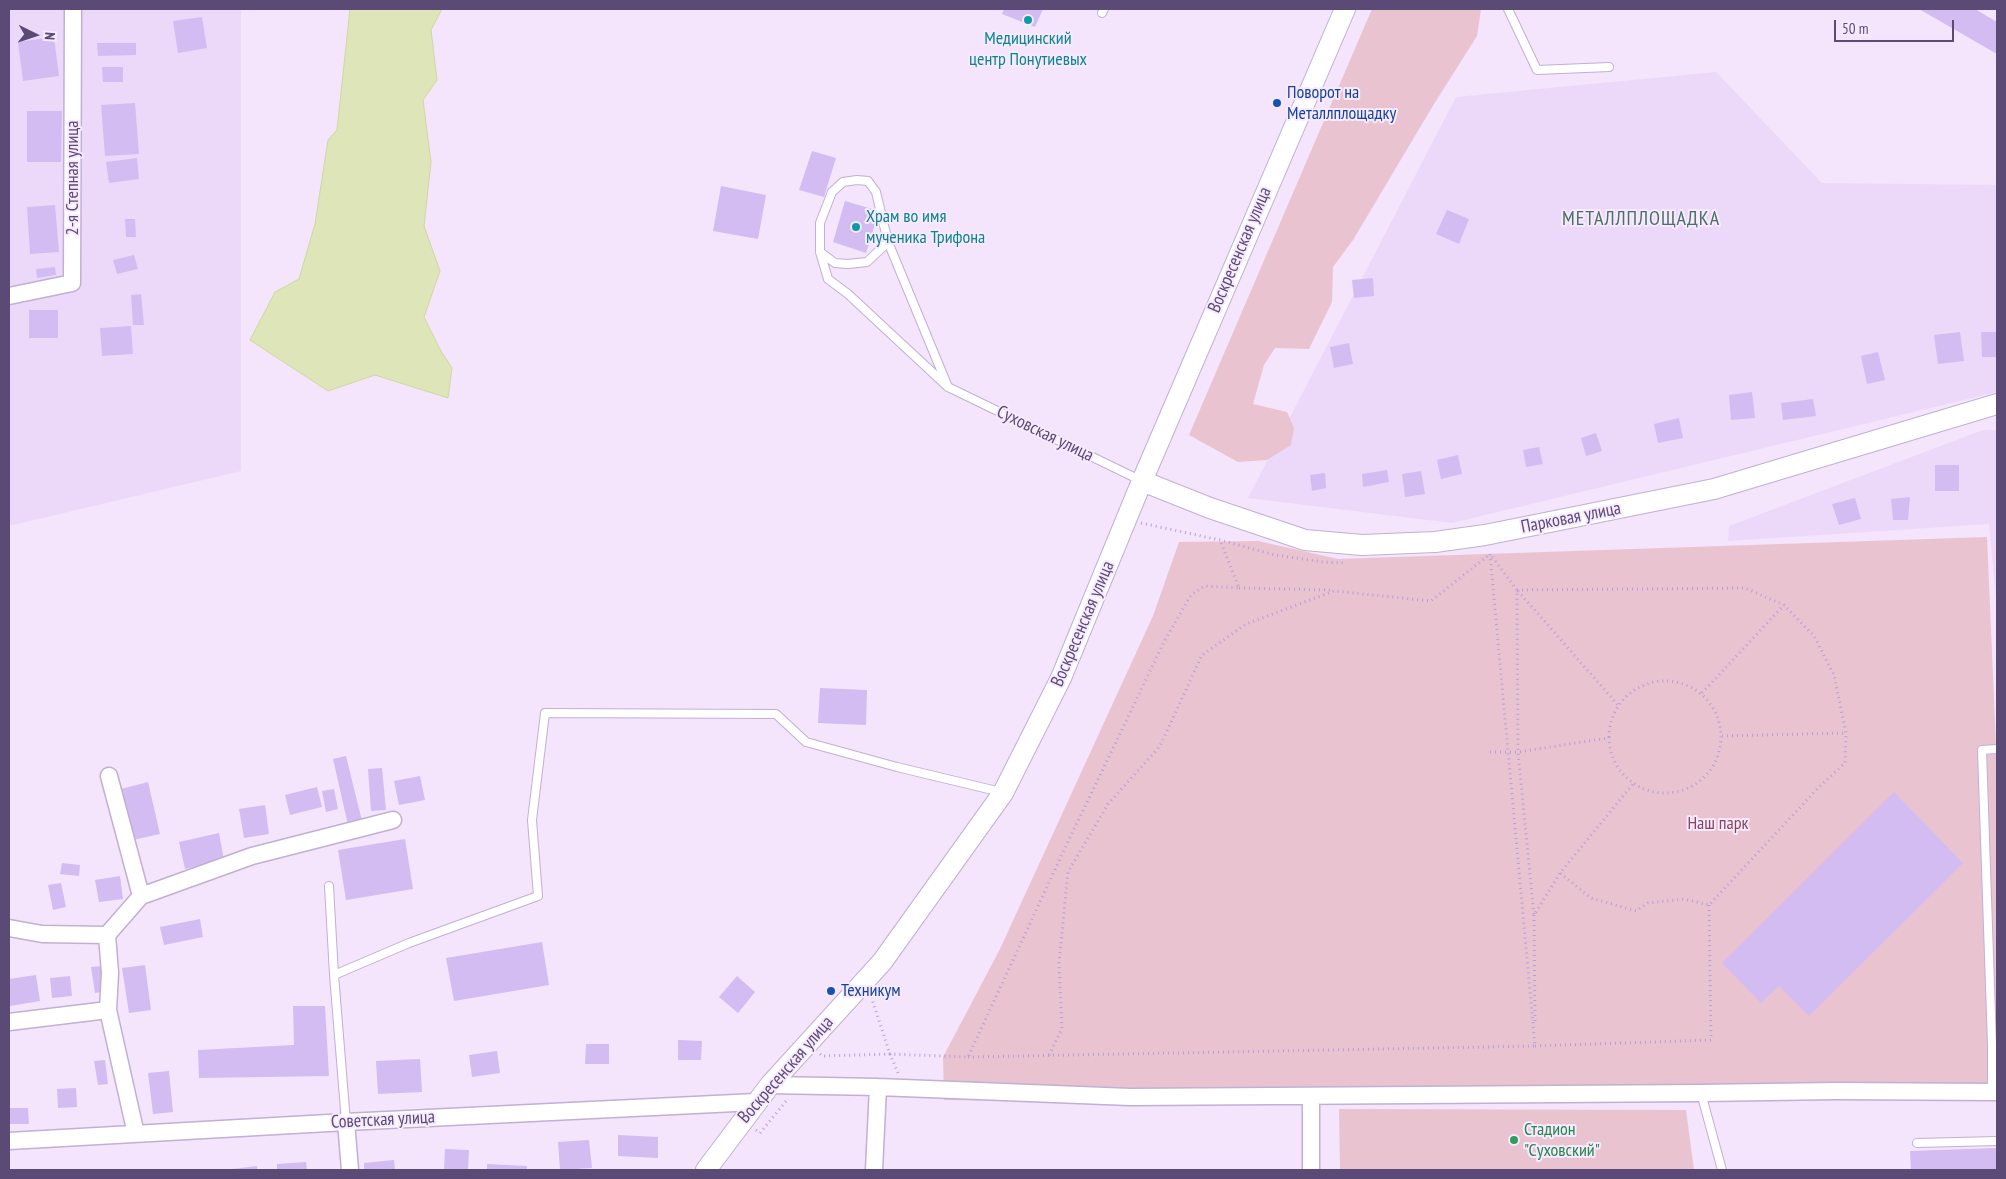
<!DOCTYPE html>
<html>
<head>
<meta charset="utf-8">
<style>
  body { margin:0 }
  #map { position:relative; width:2006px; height:1179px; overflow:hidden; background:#f4e4fc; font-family:"PT Sans Narrow",sans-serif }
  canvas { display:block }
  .frame { position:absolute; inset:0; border:10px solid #5a4a75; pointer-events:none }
  .north { position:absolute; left:10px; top:10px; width:50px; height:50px; -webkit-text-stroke:4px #f7eaff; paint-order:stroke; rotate:94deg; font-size:14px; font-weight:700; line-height:20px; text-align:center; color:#5a4a75 }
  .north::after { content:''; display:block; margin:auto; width:18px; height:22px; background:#5a4a75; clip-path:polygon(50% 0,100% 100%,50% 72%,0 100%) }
  .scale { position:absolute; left:1834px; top:20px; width:120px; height:22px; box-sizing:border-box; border:2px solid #5a4a75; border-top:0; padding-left:6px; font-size:15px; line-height:18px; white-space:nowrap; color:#5a4a75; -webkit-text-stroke:4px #f7eaff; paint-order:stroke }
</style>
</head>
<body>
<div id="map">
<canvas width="2006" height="1179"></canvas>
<div class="frame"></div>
<div class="north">N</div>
<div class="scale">50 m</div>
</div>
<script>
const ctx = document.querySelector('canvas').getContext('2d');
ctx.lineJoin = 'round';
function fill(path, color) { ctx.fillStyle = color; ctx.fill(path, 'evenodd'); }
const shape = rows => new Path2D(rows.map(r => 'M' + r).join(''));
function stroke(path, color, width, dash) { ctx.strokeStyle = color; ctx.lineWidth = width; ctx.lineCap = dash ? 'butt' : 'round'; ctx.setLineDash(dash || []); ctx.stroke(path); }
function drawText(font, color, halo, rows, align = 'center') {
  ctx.font = font + ' "PT Sans Narrow",sans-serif'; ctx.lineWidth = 4; ctx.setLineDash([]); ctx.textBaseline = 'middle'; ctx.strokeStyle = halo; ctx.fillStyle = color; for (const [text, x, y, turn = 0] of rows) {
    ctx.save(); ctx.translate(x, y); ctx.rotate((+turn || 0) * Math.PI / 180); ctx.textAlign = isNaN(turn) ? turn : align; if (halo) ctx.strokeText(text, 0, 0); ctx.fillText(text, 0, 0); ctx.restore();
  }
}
fill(shape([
  [9,9,241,9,241,471,9,526],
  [1716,72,1822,183,1997,185,1997,392,1452,523,1248,498,1456,97],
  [1983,430,1997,430,1997,608,1989,524,1728,541,1729,526]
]), '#ecd9f9');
fill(shape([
  [1372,9,1481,9,1477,36,1434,104,1353,240,1333,267,1332,302,1309,349,1275,348,1264,365,1253,404,1287,412,1294,428,1291,445,1267,460,1238,462,1189,435],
  [1987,537,1997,768,1997,1099,1282,1104,944,1100,943,1057,1000,949,1153,616,1179,542,1258,541,1338,559],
  [1339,1109,1686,1110,1694,1170,1340,1170]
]), '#eac3d1');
const water = shape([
  [350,9,442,9,431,30,437,80,423,100,431,162,424,226,440,271,424,317,441,351,452,368,448,398,375,375,328,391,250,340,275,292,299,279,315,224,328,140,337,130,350,9]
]);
fill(water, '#dee6b9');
stroke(water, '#cdd89f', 1);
fill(shape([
  [1004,9,1043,9,1035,27,1002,14],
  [1919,9,1975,9,1997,22,1997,54],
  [202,17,207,48,178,53,173,21],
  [54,37,59,76,23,81,18,42],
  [97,43,136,43,136,55,98,56],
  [102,67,123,67,123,82,103,82],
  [135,103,139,154,105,156,101,105],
  [27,111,62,111,61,162,27,162],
  [812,151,836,158,824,197,799,190],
  [137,158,139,179,109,183,106,162],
  [721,186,766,195,758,239,713,231],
  [845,201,879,211,866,253,833,242],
  [55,205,59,252,30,254,27,207],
  [1447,210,1469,219,1459,244,1436,234],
  [125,219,135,219,136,237,126,237],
  [134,255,138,269,117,274,113,260],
  [55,267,56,275,37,278,36,269],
  [1373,278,1374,296,1354,298,1352,280],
  [141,294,144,325,133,325,131,295],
  [29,310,58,310,58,338,29,338],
  [131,326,133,354,102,356,100,328],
  [1960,332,1964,361,1938,364,1934,335],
  [1981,332,1997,332,1997,357,1982,357],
  [1349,343,1353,364,1334,368,1330,347],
  [1878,352,1885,380,1867,384,1861,356],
  [1752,392,1755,418,1731,420,1729,395],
  [1813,399,1816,416,1783,420,1781,403],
  [1679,418,1683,438,1658,443,1654,424],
  [1596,433,1602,451,1586,456,1581,438],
  [1539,447,1543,464,1526,467,1523,450],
  [1458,455,1462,474,1441,479,1437,460],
  [1935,465,1959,465,1959,491,1935,491],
  [1387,470,1389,482,1363,487,1362,474],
  [1421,471,1425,494,1405,497,1402,474],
  [1325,473,1326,488,1312,491,1310,475],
  [1910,497,1908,520,1893,520,1891,499],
  [1855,498,1861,519,1839,525,1832,504],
  [820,688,867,690,866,725,818,723],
  [346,756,362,821,348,825,333,759],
  [382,768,386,810,371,811,368,769],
  [420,776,425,800,399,805,394,781],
  [148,782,160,834,133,840,121,789],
  [317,787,322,807,290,815,285,795],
  [334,789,338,809,326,812,322,791],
  [1894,792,1963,863,1809,1016,1779,986,1761,1003,1722,963],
  [265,805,269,834,244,838,239,809],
  [219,833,224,860,185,869,179,842],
  [405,839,413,889,346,900,338,850],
  [62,863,80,865,79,876,60,874],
  [120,876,123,899,99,902,95,880],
  [61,883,66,907,53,910,48,885],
  [200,919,203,937,164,945,160,927],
  [542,942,549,985,454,1001,446,958],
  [145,965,151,1010,129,1013,122,968],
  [101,966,105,991,95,993,91,967],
  [36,975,40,1001,10,1006,9,979],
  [70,976,72,996,52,998,50,978],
  [737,976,755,992,738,1013,719,997],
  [293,1006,325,1006,329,1076,199,1078,198,1050,294,1045],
  [678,1040,702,1041,701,1060,678,1060],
  [586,1044,609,1044,609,1064,585,1064],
  [497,1051,500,1073,472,1077,469,1055],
  [420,1059,422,1092,378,1094,376,1061],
  [105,1060,108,1084,98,1085,94,1061],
  [169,1071,173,1112,153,1114,148,1073],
  [76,1088,77,1107,58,1108,57,1089],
  [9,1108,28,1108,29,1124,9,1124],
  [618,1135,658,1137,658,1158,618,1156],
  [589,1140,592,1168,560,1170,558,1142],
  [1997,1148,1997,1170,1911,1170,1910,1151],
  [445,1149,469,1150,468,1170,444,1170],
  [394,1160,395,1170,364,1170,364,1163],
  [306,1162,307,1170,277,1170,277,1164],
  [487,1164,527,1166,527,1170,487,1170],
  [257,1166,257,1170,232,1170,232,1169]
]), '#d3bcf2');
const service = shape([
  [1508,9,1537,70,1609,67],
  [1102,13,1104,9],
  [820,252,835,263,848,264,867,262,888,242],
  [948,387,888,242,876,192,868,181,857,180,843,182,832,192,820,223,820,252,828,279,848,294,948,387,1142,481],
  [329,886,334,975],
  [1992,1091,1992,1045,1982,750,1997,749],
  [1701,1093,1722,1170],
  [346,1122,334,975,409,943,538,896,532,820,545,713,776,714,806,742,897,767,1001,792],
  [1917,1143,1997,1141]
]);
const minor = shape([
  [9,296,72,283,73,9],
  [141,896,252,856,393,820],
  [9,928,42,934,107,935,110,973,108,1010,9,1022],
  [107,935,141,896,109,776],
  [108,1010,136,1134],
  [770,1085,878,1087,1130,1097,1701,1093,1835,1091,1997,1092],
  [1311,1096,1311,1170],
  [346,1122,350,1170],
  [9,1141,346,1122,756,1102],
  [874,1170,878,1087]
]);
const tertiary = shape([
  [1142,481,1210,508,1305,540,1362,545,1435,542,1485,535,1714,489,1997,404],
  [706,1170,770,1085,882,962,1003,793,1061,678,1142,481,1345,9]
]);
stroke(service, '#c0b0d3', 10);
stroke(minor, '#c0b0d3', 19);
stroke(tertiary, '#c0b0d3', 22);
stroke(shape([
  [1141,523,1220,540,1275,555,1323,562,1346,563],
  [1239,588,1331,590],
  [1517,590,1745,588,1784,605,1814,636,1834,675,1846,733,1845,763,1819,787,1709,905,1684,899,1648,903,1636,911,1591,898,1560,873,1633,784],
  [1518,591,1618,705],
  '1609 737a56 56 0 1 1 112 0a56 56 0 1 1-112 0Z',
  [1702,693,1784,605],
  [1722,736,1846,733],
  [1490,752,1518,752,1608,738],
  [1534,915,1535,1025],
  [1535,1046,1711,1040,1709,905],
  [820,1054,822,1056,890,1054,872,999],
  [1049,1055,1062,1029,1059,963,1068,872,1108,804,1160,746,1202,655,1246,624,1334,591,1431,601,1490,554],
  [968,1057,1535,1046,1490,554,1517,590,1518,752,1534,915,1560,873],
  [898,1073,890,1054,968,1057,1065,848,1165,640,1191,595,1205,586,1239,588,1220,540],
  [756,1130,760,1133,787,1100]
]), '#b69fd6', 3, [1, 4]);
stroke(service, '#fff', 8);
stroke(minor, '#fff', 16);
stroke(tertiary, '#fff', 20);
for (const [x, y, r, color] of [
  [1028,20,5,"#0f9aa8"],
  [1277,103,5,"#1a4fb4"],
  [856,227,5,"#0f9aa8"],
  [831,991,5,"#1a4fb4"],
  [1514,1140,5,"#2e9e5b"]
]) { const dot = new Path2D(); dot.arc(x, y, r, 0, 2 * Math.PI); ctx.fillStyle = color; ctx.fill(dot); stroke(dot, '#f7eaff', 2); }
drawText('18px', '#0d838f', '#f7eaff', [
  ["Медицинский",1028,39],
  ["центр Понутиевых",1028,60],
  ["Храм во имя",866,217,"left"],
  ["мученика Трифона",866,238,"left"]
]);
drawText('18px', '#164399', '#f7eaff', [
  ["Поворот на",1287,93],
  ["Металлплощадку",1287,114],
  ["Техникум",841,991]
], 'left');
drawText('18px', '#5a4a75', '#f7eaff', [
  ["2-я Степная улица",73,178,-90],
  ["Воскресенская улица",1240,250,-67],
  ["Суховская улица",1045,434,26],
  ["Парковая улица",1571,518,-11],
  ["Воскресенская улица",1083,624,-67],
  ["Воскресенская улица",786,1070,-49],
  ["Советская улица",383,1120,-3]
]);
drawText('18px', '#864758', '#f7eaff', [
  ["Наш парк",1718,824]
]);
drawText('18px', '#27864d', '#f7eaff', [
  ["Стадион",1524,1130],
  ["\"Суховский\"",1524,1151]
], 'left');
ctx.letterSpacing = '1px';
drawText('20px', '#4c7065', '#f7eaff', [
  ["МЕТАЛЛПЛОЩАДКА",1641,219]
]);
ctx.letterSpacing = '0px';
</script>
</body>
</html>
